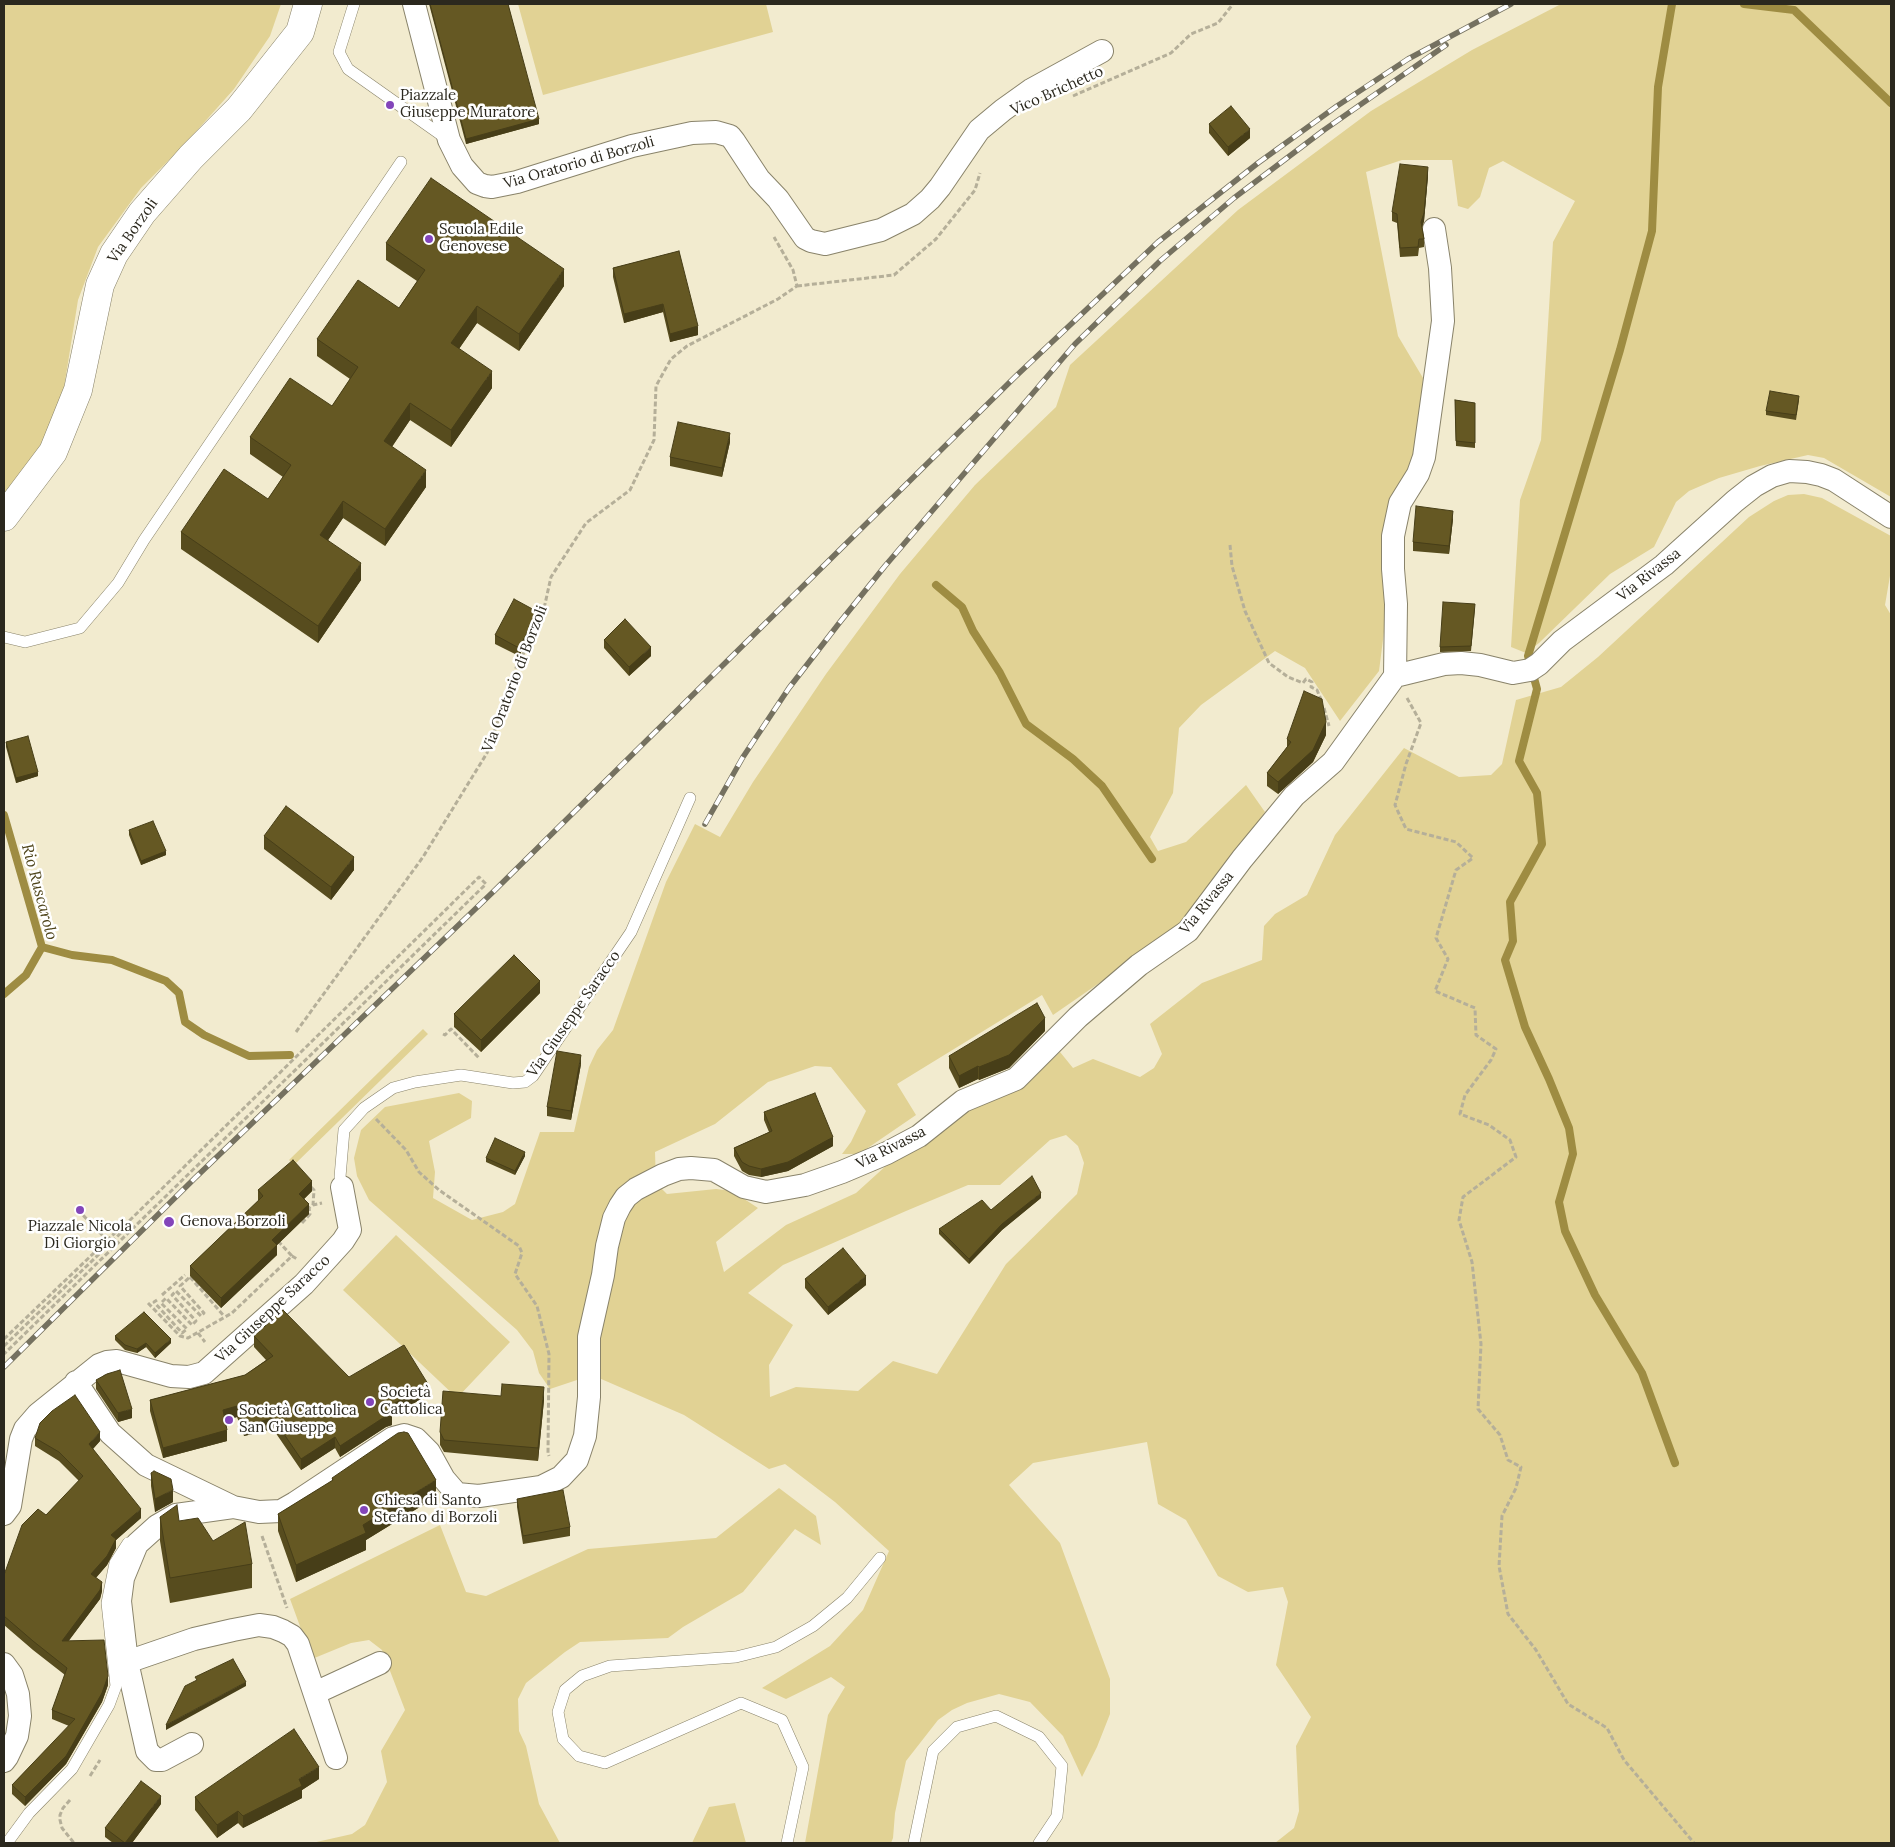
<!DOCTYPE html>
<html>
<head>
<meta charset="utf-8">
<style>
  body { margin:0 }
  #map { position:relative; width:1895px; height:1847px; overflow:hidden; background:#f2ebcf; font-family:Lora,serif }
  canvas { display:block }
  .frame { position:absolute; inset:0; border:5px solid #2b281e; pointer-events:none }
</style>
</head>
<body>
<div id="map">
<canvas width="1895" height="1847"></canvas>
<div class="frame"></div>
</div>
<script>
const ctx = document.querySelector('canvas').getContext('2d');
ctx.lineJoin = 'round';
function fill(path, color) { ctx.fillStyle = color; ctx.fill(path, 'evenodd'); }
const shape = rows => new Path2D(rows.map(r => 'M' + r).join(''));
function stroke(path, color, width, dash) { ctx.strokeStyle = color; ctx.lineWidth = width; ctx.lineCap = dash ? 'butt' : 'round'; ctx.setLineDash(dash || []); ctx.stroke(path); }
function drawText(font, color, halo, rows, align = 'center') {
  ctx.font = font + ' Lora,serif'; ctx.lineWidth = 5; ctx.setLineDash([]); ctx.textBaseline = 'middle'; ctx.strokeStyle = halo; ctx.fillStyle = color; for (const [text, x, y, turn = 0] of rows) {
    ctx.save(); ctx.translate(x, y); ctx.rotate((+turn || 0) * Math.PI / 180); ctx.textAlign = isNaN(turn) ? turn : align; if (halo) ctx.strokeText(text, 0, 0); ctx.fillText(text, 0, 0); ctx.restore();
  }
}
fill(shape([
  [4,4,281,4,270,36,234,89,184,145,141,188,98,247,78,300,62,400,41,446,4,497],
  [518,4,766,4,773,32,543,95],
  [1561,4,1891,4,1891,497,1824,458,1808,455,1760,466,1719,478,1689,491,1676,502,1654,547,1610,574,1539,643,1526,653,1511,647,1520,500,1541,440,1553,242,1575,201,1503,161,1489,168,1480,197,1468,209,1458,206,1452,160,1402,160,1366,172,1398,336,1423,378,1417,452,1386,616,1379,671,1340,721,1305,668,1275,651,1201,705,1179,728,1173,793,1150,837,1158,851,1186,842,1246,785,1265,812,1194,912,1147,950,1053,1015,1042,995,897,1084,916,1115,859,1154,842,1154,851,1142,866,1111,831,1067,815,1066,768,1082,715,1124,655,1152,656,1183,667,1194,716,1189,732,1191,758,1208,716,1242,724,1272,786,1225,856,1193,888,1164,953,1118,1025,1084,1060,1052,1073,1068,1093,1059,1140,1077,1154,1068,1162,1054,1150,1024,1202,983,1262,960,1264,926,1275,914,1307,895,1335,835,1404,748,1459,777,1491,775,1502,764,1516,700,1561,687,1598,657,1749,517,1774,501,1788,495,1804,494,1822,498,1891,536,1891,570,1885,605,1891,615,1891,1843,1275,1843,1294,1828,1299,1811,1296,1746,1311,1717,1276,1665,1288,1602,1283,1587,1248,1592,1218,1576,1186,1520,1158,1504,1147,1442,1033,1463,1009,1485,1060,1543,1110,1679,1110,1714,1097,1747,1082,1777,1063,1736,1030,1702,999,1694,967,1703,952,1710,938,1720,906,1761,895,1813,893,1838,891,1843,805,1843,828,1715,845,1687,831,1677,786,1699,762,1688,830,1646,863,1610,889,1551,835,1502,785,1464,769,1469,684,1415,592,1375,550,1389,539,1373,533,1351,517,1330,369,1200,357,1176,354,1158,361,1130,385,1107,459,1093,472,1101,471,1118,429,1141,435,1172,433,1198,472,1220,503,1212,515,1204,540,1132,574,1132,589,1067,597,1050,613,1030,666,882,695,824,720,837,753,782,826,674,900,574,975,485,1056,407,1070,365,1238,210,1371,111,1472,50],
  [1066,1135,1078,1146,1084,1163,1077,1194,1006,1264,937,1374,893,1361,858,1391,796,1387,770,1397,769,1365,793,1325,748,1293,783,1265,906,1211,968,1185,1000,1185,1050,1140],
  [423,1029,428,1034,294,1165,289,1160],
  [396,1235,510,1342,457,1398,343,1290],
  [779,1488,816,1516,821,1545,795,1529,743,1592,683,1627,668,1638,580,1642,565,1652,526,1683,518,1699,519,1731,526,1746,539,1804,560,1843,312,1843,352,1834,365,1825,387,1782,381,1751,405,1710,382,1650,369,1640,351,1643,312,1659,290,1599,440,1525,466,1592,486,1596,588,1549,716,1538],
  [735,1803,746,1843,692,1843,709,1807]
]), '#e1d294');
stroke(shape([
  [1672,4,1658,87,1652,231,1620,350,1528,656,1537,689,1519,761,1537,793,1542,844,1510,902,1513,941,1505,960,1525,1027,1549,1079,1569,1128,1573,1154,1559,1202,1565,1231,1595,1295,1642,1373,1675,1463],
  [1744,4,1794,10,1891,103],
  [936,585,962,607,973,631,1000,673,1026,724,1073,759,1102,786,1152,859],
  [4,815,42,947,26,975,4,994],
  [42,947,72,955,112,960,166,981,179,993,185,1022,204,1035,249,1056,290,1055]
]), '#9e8c42', 8);
const service = shape([
  [354,4,339,52,348,69,447,139],
  [4,637,25,642,80,628,118,583,144,540,401,162],
  [342,1187,340,1177,344,1130,364,1108,393,1088,415,1082,461,1075,513,1083,525,1082,533,1076,631,932,690,798],
  [7,1843,29,1813,72,1769,109,1705,116,1686,107,1603,115,1563,128,1543],
  [787,1843,803,1767,782,1720,741,1703,605,1763,579,1756,563,1739,558,1712,565,1690,582,1676,610,1666,736,1657,776,1647,813,1626,847,1598,880,1558],
  [914,1843,933,1751,957,1727,996,1716,1039,1737,1062,1766,1057,1816,1039,1843]
]);
const minor = shape([
  [414,4,449,140,462,166,477,183,485,186,492,187,517,182,632,146,692,133,716,132,730,136,734,141,759,179,778,199,805,238,811,241,825,244,881,230,913,214,930,199,940,187,979,130,1003,110,1031,90,1102,51],
  [1395,676,1396,604,1393,569,1393,536,1400,503,1418,474,1424,457,1443,321,1440,268,1434,229],
  [76,1382,110,1433,146,1465,233,1507,259,1512,281,1511,295,1503,393,1438,404,1435,416,1439,429,1452,444,1479,457,1494,479,1496,541,1487,561,1477,577,1460,585,1436,589,1397,589,1337,603,1275,607,1246,614,1218,620,1206,626,1197,636,1189,663,1175,679,1169,691,1168,714,1170,744,1187,766,1192,805,1185,842,1172,887,1153,919,1136,963,1101,1016,1079,1078,1017,1139,965,1188,931,1242,859,1294,796,1333,762,1395,676,1444,664,1461,663,1480,665,1513,673,1530,670,1539,664,1562,641,1664,565,1735,501,1754,486,1772,476,1789,471,1807,472,1821,475,1834,480,1891,517],
  [4,1514,10,1506,21,1439,25,1429,38,1414,99,1365,107,1362,117,1361,171,1376,189,1377,204,1373,304,1284,343,1241,350,1230,342,1187],
  [127,1662,194,1639,233,1630,259,1625,273,1627,283,1631,292,1636,298,1644,336,1758],
  [4,1664,12,1675,18,1694,20,1716,17,1736,7,1757,4,1761],
  [315,1693,380,1663],
  [192,1744,162,1760,156,1760,147,1751,127,1662,120,1601,123,1578,137,1544,157,1526,176,1515,233,1507]
]);
const secondary = shape([
  [4,517,53,452,78,390,100,285,114,254,142,213,191,157,239,109,300,32,308,4]
]);
stroke(service, '#89836a', 12);
stroke(minor, '#89836a', 24);
stroke(secondary, '#89836a', 29);
stroke(shape([
  [1073,96,1171,53,1191,34,1218,23,1233,4],
  [797,286,894,275,936,239,975,190,980,173],
  [1230,545,1232,566,1245,611,1269,663,1288,677,1303,683,1306,679,1312,682,1311,687,1317,690,1322,702],
  [1407,698,1421,723,1406,764,1395,805,1406,829,1456,842,1473,858,1456,870,1436,938,1448,959,1435,991,1475,1008,1476,1035,1496,1049,1491,1060,1465,1095,1460,1114,1489,1125,1510,1140,1516,1157,1463,1197,1459,1220,1472,1262,1481,1344,1478,1409,1500,1435,1508,1460,1521,1467,1516,1488,1502,1516,1499,1566,1508,1614,1536,1650,1568,1704,1607,1728,1624,1760,1694,1843],
  [1324,708,1329,726],
  [296,1032,423,857,487,753,517,665,541,622,551,577,586,523,630,490,654,440,656,386,671,359,687,346,778,299,797,286,793,270,774,237],
  [443,1034,445,1035,451,1029,480,1059],
  [376,1119,406,1150,419,1172,439,1190,519,1246,522,1253,515,1274,537,1306,549,1354,548,1453,549,1456],
  [311,1187,314,1190,313,1205],
  [78,1210,107,1240],
  [302,1223,310,1214,309,1208,313,1205,322,1203],
  [278,1241,292,1256],
  [190,1277,224,1316],
  [162,1295,185,1275],
  [157,1300,154,1302,182,1333,187,1329,161,1303,166,1298,192,1325,196,1321,172,1295,176,1291,201,1316,204,1313,180,1286,190,1277],
  [148,1303,180,1336,188,1338,232,1313,292,1256,297,1259],
  [198,1333,205,1342],
  [4,1339,120,1228,123,1231],
  [4,1346,127,1227,125,1225,479,877,486,884,4,1354],
  [262,1536,287,1608],
  [90,1776,100,1760],
  [70,1800,63,1808,60,1815,60,1820,62,1828,74,1843]
]), '#b5af99', 3, [5, 2.5]);
stroke(service, '#fff', 11);
stroke(minor, '#fff', 22);
stroke(secondary, '#fff', 28);
const rail = shape([
  [705,824,743,757,789,688,840,622,885,566,1075,344,1160,261,1234,198,1324,130,1446,45],
  [4,1367,195,1178,494,891,1015,377,1158,242,1258,163,1337,106,1408,59,1511,4]
]);
stroke(rail, '#757160', 5.5);
stroke(rail, '#fff', 4, [11]);
fill(shape([
  [429,4,508,4,539,124,466,144],
  [1209,124,1250,138,1228,156,1209,133],
  [1428,176,1424,221,1422,228,1424,239,1424,247,1419,248,1418,256,1400,257,1397,223,1392,221,1392,212],
  [386,243,564,286,519,351,477,323,459,349,492,388,451,447,410,420,392,447,426,487,385,546,343,518,328,540,361,580,318,643,181,549,181,532,268,499,283,477,250,454,250,437,332,406,350,379,317,356,317,339,399,308,417,281,386,260],
  [679,251,698,335,670,342,663,312,624,323,613,277,613,268],
  [1455,400,1475,403,1475,448,1456,446],
  [1799,400,1796,420,1766,415,1766,411],
  [730,442,722,477,670,466,670,457],
  [1453,519,1449,554,1413,551,1413,542],
  [1475,608,1471,651,1440,652,1440,647],
  [538,621,519,656,495,644,495,635],
  [604,640,651,656,629,676,604,648],
  [1326,735,1313,762,1278,794,1267,786,1267,773,1287,747,1287,739],
  [6,742,38,776,16,783,6,747],
  [129,830,166,855,141,865,129,835],
  [264,836,354,870,331,900,264,849],
  [540,993,481,1052,454,1027,454,1014],
  [1045,1031,1009,1068,979,1080,978,1079,959,1088,949,1068,949,1056],
  [581,1064,571,1120,547,1116,547,1107],
  [764,1112,833,1146,788,1171,761,1177,749,1175,742,1171,734,1156,734,1148,769,1132,764,1120],
  [525,1156,515,1175,486,1162,486,1158],
  [258,1190,312,1191,304,1199,309,1214,277,1245,277,1255,221,1308,190,1276,190,1266,258,1201],
  [1041,1198,1002,1230,969,1264,939,1234,939,1229,991,1210],
  [805,1279,866,1285,828,1315,805,1288],
  [115,1336,171,1343,155,1358,146,1347,137,1353,125,1350,115,1340],
  [254,1336,349,1377,428,1395,392,1416,392,1425,386,1427,340,1457,335,1448,301,1470,273,1429,244,1436,237,1417,225,1420,227,1441,163,1458,150,1411,150,1400,245,1375,266,1360,254,1347],
  [96,1380,132,1418,118,1422,96,1389],
  [501,1396,544,1400,538,1461,444,1452,440,1445,440,1432],
  [35,1438,100,1441,93,1449,141,1518,116,1540,116,1548,107,1565,96,1578,102,1591,100,1599,68,1641,108,1685,102,1702,66,1764,25,1806,12,1794,12,1785,69,1726,52,1719,52,1710,65,1675,33,1650,4,1625,4,1575,46,1515,79,1481,59,1461,35,1446],
  [151,1473,173,1502,155,1512,151,1486],
  [332,1478,436,1497,366,1540,366,1550,296,1582,278,1531,278,1514,332,1481],
  [517,1499,570,1527,570,1536,523,1544,517,1507],
  [160,1517,179,1521,252,1564,252,1588,170,1603,160,1541],
  [319,1779,302,1790,302,1798,243,1828,238,1823,217,1838,195,1810,195,1797],
  [161,1804,132,1843,113,1843,105,1837,105,1828]
]), '#574c1e');
fill(shape([
  [539,119,539,124,466,144,466,139],
  [1250,129,1250,138,1228,156,1228,147],
  [1428,167,1428,176,1424,221,1421,231,1421,222],
  [564,269,564,286,519,351,519,334],
  [663,304,663,312,624,323,624,314],
  [477,306,477,323,451,360,451,343],
  [698,326,698,335,670,342,670,334],
  [492,371,492,388,451,447,451,430],
  [410,403,410,420,384,458,384,441],
  [730,433,730,442,722,477,722,468],
  [426,470,426,487,385,546,385,529],
  [343,501,343,518,320,552,320,535],
  [1453,511,1453,519,1449,554,1449,546],
  [361,563,361,580,318,643,318,626],
  [538,612,538,621,519,656,519,648],
  [651,647,651,656,629,676,629,667],
  [1326,722,1326,735,1313,762,1278,794,1278,782],
  [38,772,38,776,16,783,16,778],
  [166,851,166,855,141,865,141,861],
  [354,857,354,870,331,900,331,887],
  [540,981,540,993,481,1052,481,1040],
  [1045,1018,1045,1031,1009,1068,979,1080,979,1067],
  [581,1055,581,1064,571,1120,571,1111],
  [978,1066,978,1079,959,1088,959,1076],
  [833,1137,833,1146,788,1171,761,1177,761,1169],
  [525,1152,525,1156,515,1175,515,1171],
  [312,1181,312,1191,299,1204,299,1194],
  [1041,1193,1041,1198,1002,1230,969,1264,969,1259,1002,1224],
  [309,1204,309,1214,272,1250,277,1245,277,1255,221,1308,221,1298,272,1240],
  [866,1276,866,1285,828,1315,828,1307],
  [171,1339,171,1343,155,1358,155,1353],
  [146,1343,146,1347,137,1353,137,1349],
  [428,1384,428,1395,392,1416,392,1425,386,1427,340,1457,340,1446,388,1407],
  [544,1387,544,1400,538,1461,538,1448],
  [237,1406,237,1417,223,1421,223,1410],
  [132,1409,132,1418,118,1422,118,1413],
  [273,1418,273,1429,244,1436,244,1426],
  [227,1430,227,1441,163,1458,163,1448],
  [100,1432,100,1441,89,1453,89,1444],
  [335,1437,335,1448,301,1470,301,1459],
  [436,1480,436,1497,366,1540,366,1550,296,1582,296,1565],
  [173,1490,173,1502,155,1512,155,1499],
  [141,1509,141,1518,116,1540,116,1548,107,1565,91,1583,91,1574,111,1535],
  [102,1582,102,1591,100,1599,62,1650,62,1641],
  [108,1676,108,1685,102,1702,66,1764,25,1806,25,1797],
  [246,1682,246,1686,166,1730,166,1725],
  [319,1767,319,1779,302,1790,302,1798,243,1828,243,1816,299,1779],
  [161,1796,161,1804,132,1843,125,1843],
  [238,1811,238,1823,217,1838,217,1825]
]), '#473e18');
const building = shape([
  [430,4,508,4,539,119,466,139,430,4],
  [1231,106,1250,129,1228,147,1209,124,1231,106],
  [1400,164,1428,167,1424,213,1421,222,1424,239,1419,239,1418,247,1400,248,1397,214,1392,212,1400,164],
  [431,178,564,269,519,334,477,306,451,343,492,371,451,430,410,403,384,441,426,470,385,529,343,501,320,535,361,563,318,626,181,532,224,469,268,499,291,465,250,437,290,378,332,406,358,367,317,339,358,280,399,308,425,270,386,243,431,178],
  [679,251,698,326,670,334,663,304,624,314,613,268,679,251],
  [1770,391,1799,396,1796,415,1766,411,1770,391],
  [1455,400,1475,403,1475,443,1456,441,1455,400],
  [678,422,730,433,722,468,670,457,678,422],
  [1416,506,1453,511,1449,546,1413,542,1416,506],
  [514,599,538,612,519,648,495,635,514,599],
  [1443,602,1475,604,1471,646,1440,647,1443,602],
  [625,619,651,647,629,667,604,640,625,619],
  [1304,691,1322,699,1326,722,1313,750,1278,782,1267,773,1291,742,1287,739,1304,691],
  [28,736,38,772,16,778,6,742,28,736],
  [286,806,354,857,331,887,264,836,286,806],
  [153,821,166,851,141,861,129,830,153,821],
  [514,955,540,981,481,1040,454,1014,514,955],
  [1037,1003,1045,1018,1009,1055,979,1067,978,1066,959,1076,949,1056,1037,1003],
  [557,1051,581,1055,571,1111,547,1107,557,1051],
  [815,1093,833,1137,788,1162,761,1169,749,1166,742,1162,734,1148,772,1131,764,1112,815,1093],
  [495,1138,525,1152,515,1171,486,1158,495,1138],
  [293,1160,312,1181,299,1194,309,1204,272,1240,277,1245,221,1298,190,1266,263,1196,258,1190,293,1160],
  [1032,1176,1041,1193,1002,1224,969,1259,939,1229,982,1200,991,1210,1032,1176],
  [843,1248,866,1276,828,1307,805,1279,843,1248],
  [283,1310,349,1377,404,1345,428,1384,388,1407,392,1414,386,1416,340,1446,335,1437,301,1459,273,1418,244,1426,237,1406,223,1410,227,1430,163,1448,150,1400,245,1375,273,1356,254,1336,283,1310],
  [144,1312,171,1339,155,1353,146,1343,137,1349,125,1345,115,1336,144,1312],
  [120,1370,132,1409,118,1413,96,1380,107,1374,120,1370],
  [502,1384,544,1387,538,1448,444,1440,440,1432,443,1391,501,1396,502,1384],
  [75,1395,100,1432,89,1444,141,1509,111,1535,116,1539,107,1556,91,1574,102,1582,100,1590,62,1641,104,1640,108,1676,102,1693,66,1756,25,1797,12,1785,75,1719,52,1710,67,1668,33,1641,4,1616,4,1575,22,1525,38,1509,46,1515,83,1476,59,1452,35,1438,40,1423,52,1411,75,1395],
  [404,1432,408,1433,436,1480,363,1525,366,1533,296,1565,278,1514,333,1480,332,1478,398,1433,404,1432],
  [154,1471,171,1479,173,1490,155,1499,151,1473,154,1471],
  [563,1490,570,1527,523,1536,517,1499,563,1490],
  [177,1505,179,1521,198,1518,213,1541,245,1522,252,1564,170,1578,160,1517,177,1505],
  [233,1659,246,1682,166,1725,185,1686,197,1680,195,1677,233,1659],
  [294,1729,319,1767,299,1779,302,1786,243,1816,238,1811,217,1825,195,1797,294,1729],
  [141,1781,161,1796,125,1843,105,1828,141,1781]
]);
fill(building, '#655823');
stroke(building, '#473e18', 1);
for (const [x, y, r, color] of [
  [390,105,5,"#8345ba"],
  [429,239,5,"#8345ba"],
  [80,1210,5,"#8345ba"],
  [169,1222,6,"#8345ba"],
  [370,1402,5,"#8345ba"],
  [229,1420,5,"#8345ba"],
  [364,1510,5,"#8345ba"]
]) { const dot = new Path2D(); dot.arc(x, y, r, 0, 2 * Math.PI); ctx.fillStyle = color; ctx.fill(dot); stroke(dot, '#fff', 2); }
drawText('15px', '#2b281e', '#fff', [
  ["Vico Brichetto",1057,91,-24],
  ["Via Oratorio di Borzoli",579,163,-16],
  ["Via Borzoli",133,231,-55],
  ["Via Rivassa",1649,575,-38],
  ["Via Oratorio di Borzoli",515,679,-69],
  ["Via Rivassa",1207,903,-51],
  ["Via Giuseppe Saracco",574,1014,-55],
  ["Via Rivassa",891,1148,-27],
  ["Via Giuseppe Saracco",273,1309,-43]
]);
drawText('15px', '#2b281e', '#fff', [
  ["Piazzale",400,96],
  ["Giuseppe Muratore",400,113],
  ["Scuola Edile",439,230],
  ["Genovese",439,247],
  ["Genova Borzoli",180,1222],
  ["Piazzale Nicola",80,1227,"center"],
  ["Di Giorgio",80,1244,"center"],
  ["Società",380,1393],
  ["Cattolica",380,1410],
  ["Società Cattolica",239,1411],
  ["San Giuseppe",239,1428],
  ["Chiesa di Santo",374,1501],
  ["Stefano di Borzoli",374,1518]
], 'left');
drawText('italic 16px', '#4e441a', '#fff', [
  ["Rio Ruscarolo",39,892,75]
]);
</script>
</body>
</html>
